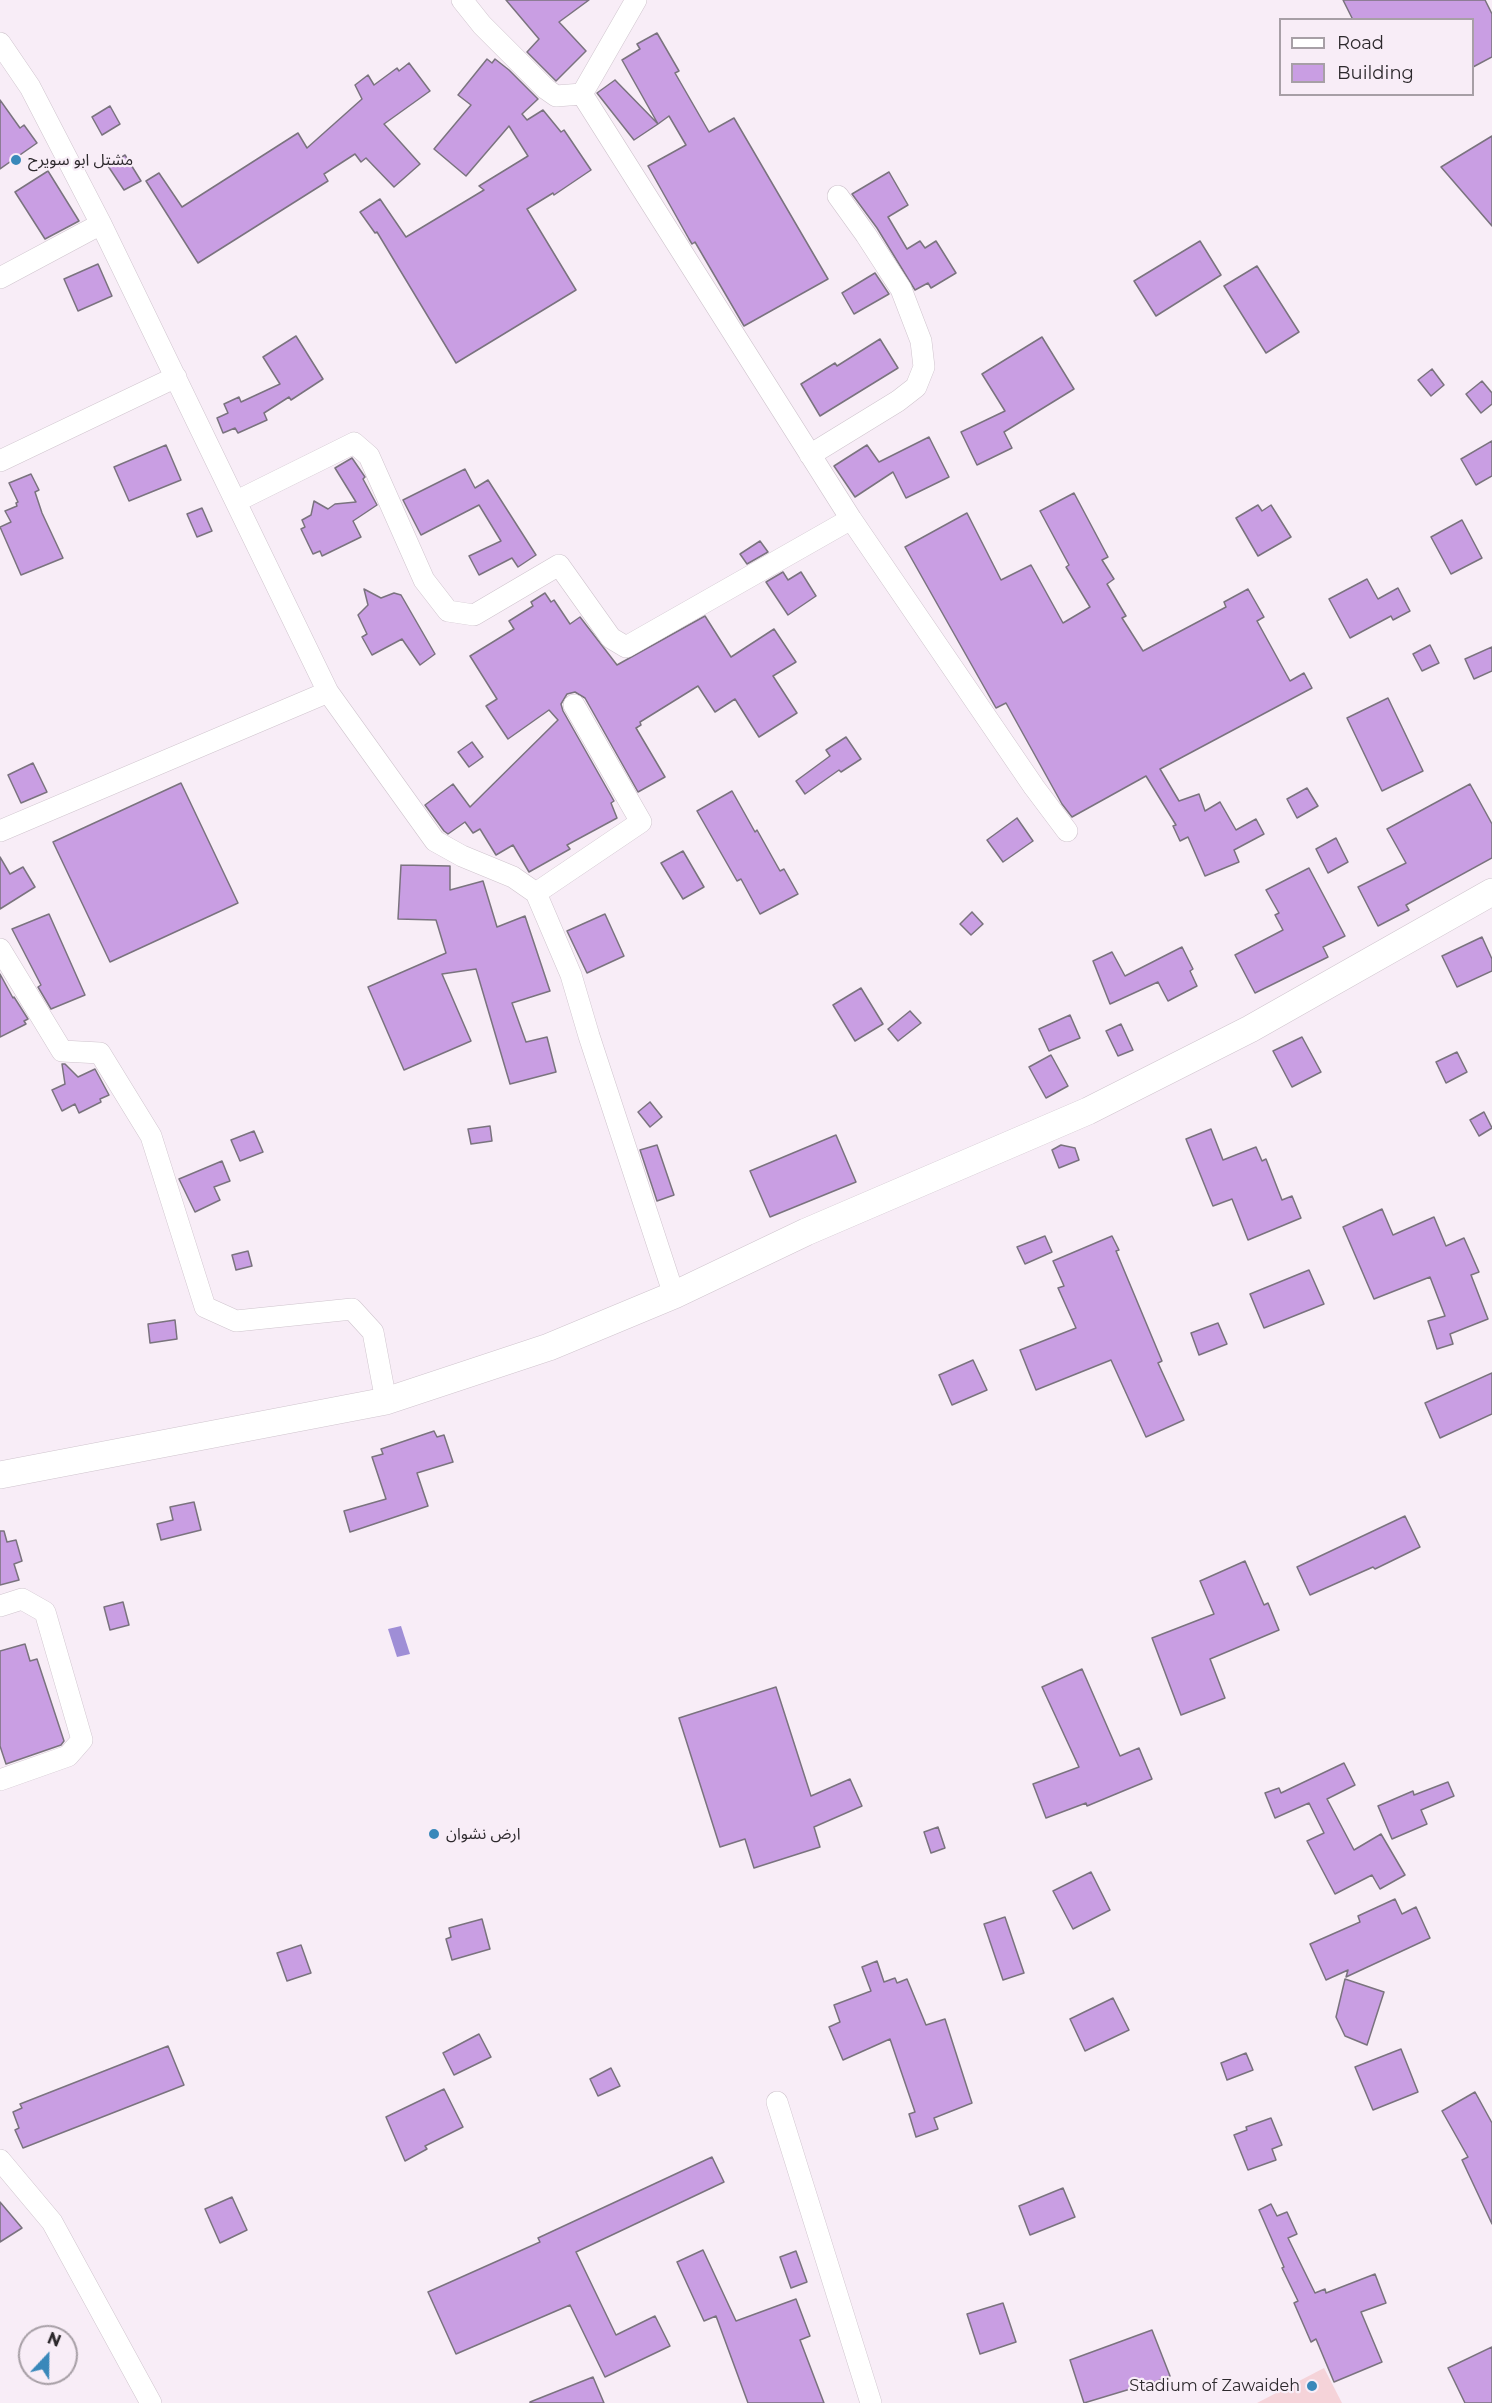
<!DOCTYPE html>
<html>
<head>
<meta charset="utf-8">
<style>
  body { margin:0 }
  #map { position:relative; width:1492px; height:2403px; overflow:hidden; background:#f8edf7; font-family:Montserrat,sans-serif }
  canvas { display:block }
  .legend { position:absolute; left:1279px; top:18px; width:195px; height:78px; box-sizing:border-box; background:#f8edf7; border:2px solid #a79fa6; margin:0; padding:8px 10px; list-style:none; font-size:18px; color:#2d292d }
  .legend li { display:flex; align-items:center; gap:12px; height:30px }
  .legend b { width:30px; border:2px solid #a79fa6 }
  .north { position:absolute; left:18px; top:2325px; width:60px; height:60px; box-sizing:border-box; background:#f8edf7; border:2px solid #a79fa6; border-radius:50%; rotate:22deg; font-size:16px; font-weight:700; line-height:24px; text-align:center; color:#2d292d }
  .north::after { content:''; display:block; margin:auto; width:21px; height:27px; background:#3988ba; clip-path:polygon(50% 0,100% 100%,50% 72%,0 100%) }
</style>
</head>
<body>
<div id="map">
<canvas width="1492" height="2403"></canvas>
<ul class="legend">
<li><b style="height:8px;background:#fff"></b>Road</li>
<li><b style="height:16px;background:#c99ee3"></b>Building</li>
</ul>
<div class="north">N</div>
</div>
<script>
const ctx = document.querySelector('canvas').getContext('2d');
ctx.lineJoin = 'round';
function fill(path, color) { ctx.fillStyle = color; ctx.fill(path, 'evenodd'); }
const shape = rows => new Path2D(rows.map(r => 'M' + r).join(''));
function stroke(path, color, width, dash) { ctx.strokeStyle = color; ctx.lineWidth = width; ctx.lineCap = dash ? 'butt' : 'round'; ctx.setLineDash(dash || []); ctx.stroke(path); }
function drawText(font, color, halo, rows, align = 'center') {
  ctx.font = font + ' Montserrat,"Noto Sans Arabic",sans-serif'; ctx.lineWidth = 4.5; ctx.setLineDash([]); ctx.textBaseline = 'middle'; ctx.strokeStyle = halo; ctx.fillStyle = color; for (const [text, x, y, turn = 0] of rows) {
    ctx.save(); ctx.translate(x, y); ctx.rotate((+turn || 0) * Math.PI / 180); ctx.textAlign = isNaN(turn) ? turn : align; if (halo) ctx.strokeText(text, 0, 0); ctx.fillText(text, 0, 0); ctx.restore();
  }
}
fill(shape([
  [1324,2368,1342,2403,1257,2403]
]), '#f5d3d9');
fill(shape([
  [401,1626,410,1654,397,1657,388,1629]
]), '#9f8ed6');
const building = shape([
  [506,0,589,0,559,22,586,51,556,81,527,52,539,39,506,0],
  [1343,0,1485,0,1492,14,1492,57,1473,67,1473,20,1353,20,1343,0],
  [657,33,679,71,675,73,709,132,734,118,828,279,744,326,695,242,692,244,689,239,648,166,686,145,669,116,658,124,622,60,640,49,637,44,657,33],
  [487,59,492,63,495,59,509,70,538,99,522,114,527,120,543,110,561,132,564,130,591,170,554,195,553,193,527,209,576,290,456,363,377,232,375,233,360,212,380,199,406,237,484,190,479,186,528,156,509,126,466,176,434,149,471,105,458,95,487,59],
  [409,63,430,91,384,124,420,164,394,187,366,158,361,162,355,154,324,174,328,181,198,263,146,181,159,173,182,207,298,133,307,148,362,99,355,85,368,75,374,85,397,68,399,71,409,63],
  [615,80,658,124,634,140,597,93,615,80],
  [0,100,20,128,24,125,37,143,0,169,0,100],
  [110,106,120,124,102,135,92,117,110,106],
  [1492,136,1492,226,1441,167,1492,136],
  [125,155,141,181,124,190,108,166,125,155],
  [48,171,79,221,45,239,15,192,48,171],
  [889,172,908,205,888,217,907,249,920,241,925,248,936,241,956,273,931,288,928,283,915,290,877,228,852,194,889,172],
  [1200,241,1221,275,1156,316,1134,281,1200,241],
  [98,264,112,296,78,311,64,279,98,264],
  [1257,266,1299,332,1266,353,1224,286,1257,266],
  [875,273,889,294,854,314,842,293,875,273],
  [296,336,323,379,291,400,289,397,264,413,267,420,238,433,235,428,223,433,217,418,228,413,224,404,239,397,241,402,280,384,263,357,296,336],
  [1042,337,1074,389,1004,432,1012,448,977,465,961,432,1005,411,982,374,1042,337],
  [880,339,898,368,820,416,801,384,835,363,837,366,880,339],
  [1432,369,1444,385,1431,396,1418,380,1432,369],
  [1482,381,1492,393,1492,404,1481,413,1466,394,1482,381],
  [929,437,949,477,906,498,893,472,855,497,834,466,867,445,879,462,929,437],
  [1492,441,1492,476,1476,485,1461,459,1492,441],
  [166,445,181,480,129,501,114,467,166,445],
  [352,458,365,477,363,479,377,505,353,521,361,537,322,556,320,551,313,554,301,529,305,527,302,520,311,515,314,501,328,509,335,504,356,502,335,468,352,458],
  [465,469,475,488,488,480,536,555,518,567,512,558,479,575,469,556,501,541,479,505,421,535,403,500,465,469],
  [31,474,39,490,35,492,42,513,63,558,21,575,0,527,11,522,5,511,17,506,16,503,18,502,9,483,31,474],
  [1074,493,1108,557,1102,560,1114,579,1107,584,1126,616,1122,618,1143,651,1226,607,1224,602,1248,589,1264,617,1257,621,1290,681,1304,673,1312,688,1160,769,1179,801,1199,794,1205,811,1220,802,1236,830,1256,819,1264,834,1234,850,1239,862,1205,876,1188,837,1180,841,1173,826,1176,825,1146,776,1072,817,1062,804,1006,703,996,708,905,547,967,513,1001,580,1031,565,1063,623,1090,607,1066,567,1069,565,1040,511,1074,493],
  [1258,505,1262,511,1271,505,1291,537,1258,556,1236,518,1258,505],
  [202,508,212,531,197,537,187,514,202,508],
  [1462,520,1482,558,1451,574,1431,537,1462,520],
  [760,541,768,552,747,564,740,554,760,541],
  [783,572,788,580,801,572,816,596,788,615,766,582,783,572],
  [1367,579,1378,599,1398,588,1410,611,1393,620,1391,616,1350,638,1329,599,1367,579],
  [364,589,381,598,394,593,401,595,435,654,420,665,402,639,372,655,362,637,367,634,358,615,368,605,364,589],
  [545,593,551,602,554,600,570,624,580,617,617,665,705,616,731,657,774,629,796,662,773,676,797,713,759,737,735,699,715,712,698,686,640,722,641,725,636,728,665,777,638,792,585,698,575,692,567,694,561,704,563,711,614,801,611,803,617,818,567,845,570,849,529,872,513,845,496,855,480,829,473,833,465,822,448,834,444,831,425,805,453,784,470,807,558,720,549,710,508,739,486,706,497,699,470,656,514,629,509,621,533,606,531,602,545,593],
  [1430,645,1439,663,1422,671,1413,654,1430,645],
  [1492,647,1492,671,1474,679,1465,659,1492,647],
  [1388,698,1423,771,1382,791,1347,718,1388,698],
  [846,737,861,759,841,772,839,770,805,794,796,781,830,756,826,750,846,737],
  [472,742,483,757,469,767,458,752,472,742],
  [33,763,47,792,21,803,8,775,33,763],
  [181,783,238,903,110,962,53,842,181,783],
  [1470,784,1492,824,1492,858,1406,905,1409,910,1378,926,1358,887,1406,863,1387,829,1470,784],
  [1307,788,1318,806,1297,818,1287,799,1307,788],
  [732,791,755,832,757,830,780,871,784,869,798,894,760,914,741,879,737,881,697,811,732,791],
  [1017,818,1033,841,1003,862,987,840,1017,818],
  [1336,838,1348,862,1328,873,1316,849,1336,838],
  [683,851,704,887,683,899,661,863,683,851],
  [0,857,10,874,23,867,35,887,0,909,0,857],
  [401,865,450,866,450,890,483,881,497,927,525,916,550,991,512,1003,526,1042,547,1037,556,1072,510,1084,476,969,442,974,471,1041,404,1070,368,987,446,953,436,920,398,919,401,865],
  [1309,868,1345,936,1323,947,1328,957,1255,993,1235,955,1283,930,1275,915,1279,913,1266,890,1309,868],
  [972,912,983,924,971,935,960,924,972,912],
  [49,914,85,995,51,1009,38,987,41,985,12,929,49,914],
  [605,914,624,956,587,973,567,931,605,914],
  [1482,937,1492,959,1492,971,1457,987,1442,956,1482,937],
  [1182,947,1193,969,1190,971,1197,986,1168,1001,1158,982,1110,1004,1093,961,1112,952,1125,976,1182,947],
  [0,974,13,998,14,997,28,1019,24,1021,26,1024,0,1037,0,974],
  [861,988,883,1024,855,1041,833,1005,861,988],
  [910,1011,921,1023,898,1041,888,1029,910,1011],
  [1070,1015,1080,1038,1049,1051,1039,1029,1070,1015],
  [1121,1024,1133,1050,1118,1056,1106,1031,1121,1024],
  [1302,1037,1321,1072,1292,1087,1273,1051,1302,1037],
  [1457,1052,1467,1072,1446,1083,1436,1062,1457,1052],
  [1051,1055,1068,1086,1046,1098,1029,1067,1051,1055],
  [62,1064,65,1064,78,1077,95,1069,109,1095,100,1099,101,1102,79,1113,75,1104,62,1111,52,1090,65,1084,62,1064],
  [650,1102,662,1117,650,1127,638,1112,650,1102],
  [1484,1112,1492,1128,1479,1136,1470,1120,1484,1112],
  [490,1126,492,1141,471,1144,468,1129,490,1126],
  [1211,1129,1223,1160,1256,1147,1262,1161,1266,1159,1282,1200,1292,1196,1301,1218,1248,1240,1232,1199,1213,1206,1186,1139,1211,1129],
  [254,1131,263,1152,240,1161,231,1140,254,1131],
  [836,1135,856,1182,770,1217,750,1171,836,1135],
  [657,1145,674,1195,657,1201,640,1150,657,1145],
  [1061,1145,1075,1148,1079,1160,1059,1168,1052,1150,1061,1145],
  [222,1161,230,1181,214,1187,220,1200,195,1212,179,1179,222,1161],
  [1382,1209,1393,1235,1434,1217,1446,1246,1464,1238,1479,1272,1471,1275,1488,1319,1450,1334,1453,1344,1437,1349,1428,1321,1445,1316,1430,1277,1374,1299,1343,1227,1382,1209],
  [1045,1236,1052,1252,1025,1264,1017,1247,1045,1236],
  [1112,1236,1119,1250,1116,1251,1162,1361,1158,1363,1184,1420,1146,1437,1111,1360,1036,1390,1020,1350,1076,1328,1058,1288,1064,1286,1053,1261,1112,1236],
  [248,1251,252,1266,236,1270,232,1255,248,1251],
  [1309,1270,1324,1304,1264,1328,1250,1294,1309,1270],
  [175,1320,177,1339,150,1343,148,1324,175,1320],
  [1218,1323,1227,1344,1199,1355,1191,1333,1218,1323],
  [973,1360,987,1390,952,1405,939,1375,973,1360],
  [1492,1373,1492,1414,1440,1438,1425,1403,1492,1373],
  [434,1431,437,1437,444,1435,453,1462,417,1473,428,1506,350,1532,344,1511,386,1499,372,1457,383,1454,381,1449,434,1431],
  [194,1502,201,1530,161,1540,157,1524,173,1520,170,1507,194,1502],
  [1405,1516,1420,1547,1375,1569,1373,1567,1310,1595,1297,1567,1405,1516],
  [0,1531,4,1531,7,1542,16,1540,22,1561,14,1564,19,1580,0,1585,0,1531],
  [1245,1561,1264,1605,1268,1603,1279,1630,1210,1659,1225,1698,1181,1715,1152,1638,1214,1614,1200,1581,1245,1561],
  [123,1602,129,1625,110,1630,104,1607,123,1602],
  [25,1644,30,1661,37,1659,64,1741,61,1745,6,1764,0,1746,0,1651,25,1644],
  [1082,1669,1120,1756,1139,1748,1152,1779,1087,1806,1086,1803,1046,1818,1033,1784,1079,1767,1042,1687,1082,1669],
  [776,1687,811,1796,850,1779,862,1806,814,1827,820,1847,754,1868,745,1839,720,1847,679,1718,776,1687],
  [1344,1763,1355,1785,1327,1799,1354,1850,1381,1834,1405,1875,1380,1889,1372,1875,1335,1894,1307,1841,1324,1833,1309,1803,1275,1818,1265,1793,1279,1788,1281,1793,1344,1763],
  [1448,1782,1454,1796,1421,1810,1427,1824,1392,1839,1378,1806,1413,1791,1414,1795,1448,1782],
  [938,1827,945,1848,931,1853,924,1832,938,1827],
  [1091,1872,1110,1910,1073,1929,1053,1891,1091,1872],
  [1395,1899,1402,1914,1416,1907,1430,1938,1346,1977,1348,1970,1326,1980,1310,1944,1360,1922,1358,1916,1395,1899],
  [1005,1917,1024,1973,1003,1980,984,1924,1005,1917],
  [482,1919,490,1949,452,1960,446,1939,451,1937,449,1928,482,1919],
  [301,1945,311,1973,287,1981,277,1953,301,1945],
  [877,1961,884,1982,895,1978,897,1983,907,1979,926,2025,945,2019,972,2103,934,2118,938,2129,916,2137,909,2114,915,2112,890,2039,843,2060,829,2027,840,2022,834,2005,871,1991,862,1967,877,1961],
  [1345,1979,1384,1992,1367,2045,1345,2036,1336,2017,1345,1979],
  [1113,1998,1129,2030,1085,2051,1070,2019,1113,1998],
  [479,2034,491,2057,454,2075,443,2053,479,2034],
  [168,2046,184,2085,23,2148,15,2130,19,2128,13,2112,22,2108,20,2104,168,2046],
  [1401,2049,1418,2092,1373,2110,1355,2067,1401,2049],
  [1246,2053,1253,2070,1227,2080,1221,2063,1246,2053],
  [611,2068,620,2086,598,2096,590,2079,611,2068],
  [444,2089,463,2127,425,2146,427,2149,405,2161,386,2117,444,2089],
  [1475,2092,1492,2123,1492,2224,1462,2160,1468,2157,1442,2111,1475,2092],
  [1271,2118,1282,2145,1272,2149,1276,2160,1248,2170,1234,2135,1247,2130,1246,2127,1271,2118],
  [712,2157,724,2182,576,2252,616,2335,655,2316,670,2346,605,2377,570,2305,456,2354,428,2292,540,2242,538,2238,712,2157],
  [1063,2188,1075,2217,1030,2235,1019,2206,1063,2188],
  [232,2197,247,2230,220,2243,205,2209,232,2197],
  [0,2202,22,2228,0,2242,0,2202],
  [1271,2204,1277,2216,1287,2212,1297,2234,1288,2238,1315,2293,1325,2289,1326,2293,1375,2274,1386,2303,1361,2312,1382,2362,1334,2382,1316,2339,1311,2342,1294,2303,1298,2301,1282,2268,1284,2267,1259,2210,1271,2204],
  [703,2250,736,2321,796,2299,810,2336,800,2340,824,2403,748,2403,716,2316,704,2321,677,2262,703,2250],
  [796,2251,807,2282,791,2288,780,2257,796,2251],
  [1003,2303,1016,2342,980,2354,967,2314,1003,2303],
  [1152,2330,1170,2376,1138,2389,1137,2387,1084,2403,1070,2360,1152,2330],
  [1492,2347,1492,2403,1465,2403,1448,2368,1492,2347],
  [593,2377,604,2403,530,2403,530,2402,593,2377]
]);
fill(building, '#c99ee3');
stroke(building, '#7a737e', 1.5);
const minor = shape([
  [462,0,482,25,546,89,556,96,582,94],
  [636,0,582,94,851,519,1034,787,1067,831],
  [0,43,30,87,101,224,328,692,435,841,462,856,513,877,536,893,571,975,589,1036,674,1295],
  [0,278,101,224],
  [810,455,898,401,916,387,924,367,921,341,901,289,866,235,838,196],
  [0,461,176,377],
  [237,501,354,443,369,456,424,580,448,611,474,615,559,565,611,638,626,647,851,519],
  [0,831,328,692],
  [536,893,641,822,574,705],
  [0,949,62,1051,100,1053,151,1136,205,1307,236,1321,352,1309,373,1332,386,1401],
  [0,1606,22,1599,45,1612,82,1740,68,1756,0,1780],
  [777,2102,871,2403],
  [0,2160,52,2222,151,2403]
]);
const tertiary = shape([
  [0,1475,386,1401,549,1347,674,1295,806,1232,1088,1111,1250,1029,1492,892]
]);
stroke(minor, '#cfc4cd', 22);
stroke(tertiary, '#cfc4cd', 28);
stroke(minor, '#fff', 21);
stroke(tertiary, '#fff', 27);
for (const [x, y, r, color] of [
  [16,160,6,"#3988ba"],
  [434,1834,6,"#3988ba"],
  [1312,2386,6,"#3988ba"]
]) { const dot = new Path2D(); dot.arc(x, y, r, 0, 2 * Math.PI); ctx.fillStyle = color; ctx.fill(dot); stroke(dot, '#f8edf7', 2); }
drawText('16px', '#2d292d', '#f8edf7', [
  ["مشتل ابو سويرح",28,160],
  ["ارض نشوان",446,1834],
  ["Stadium of Zawaideh",1300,2386,"right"]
], 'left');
</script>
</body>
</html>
